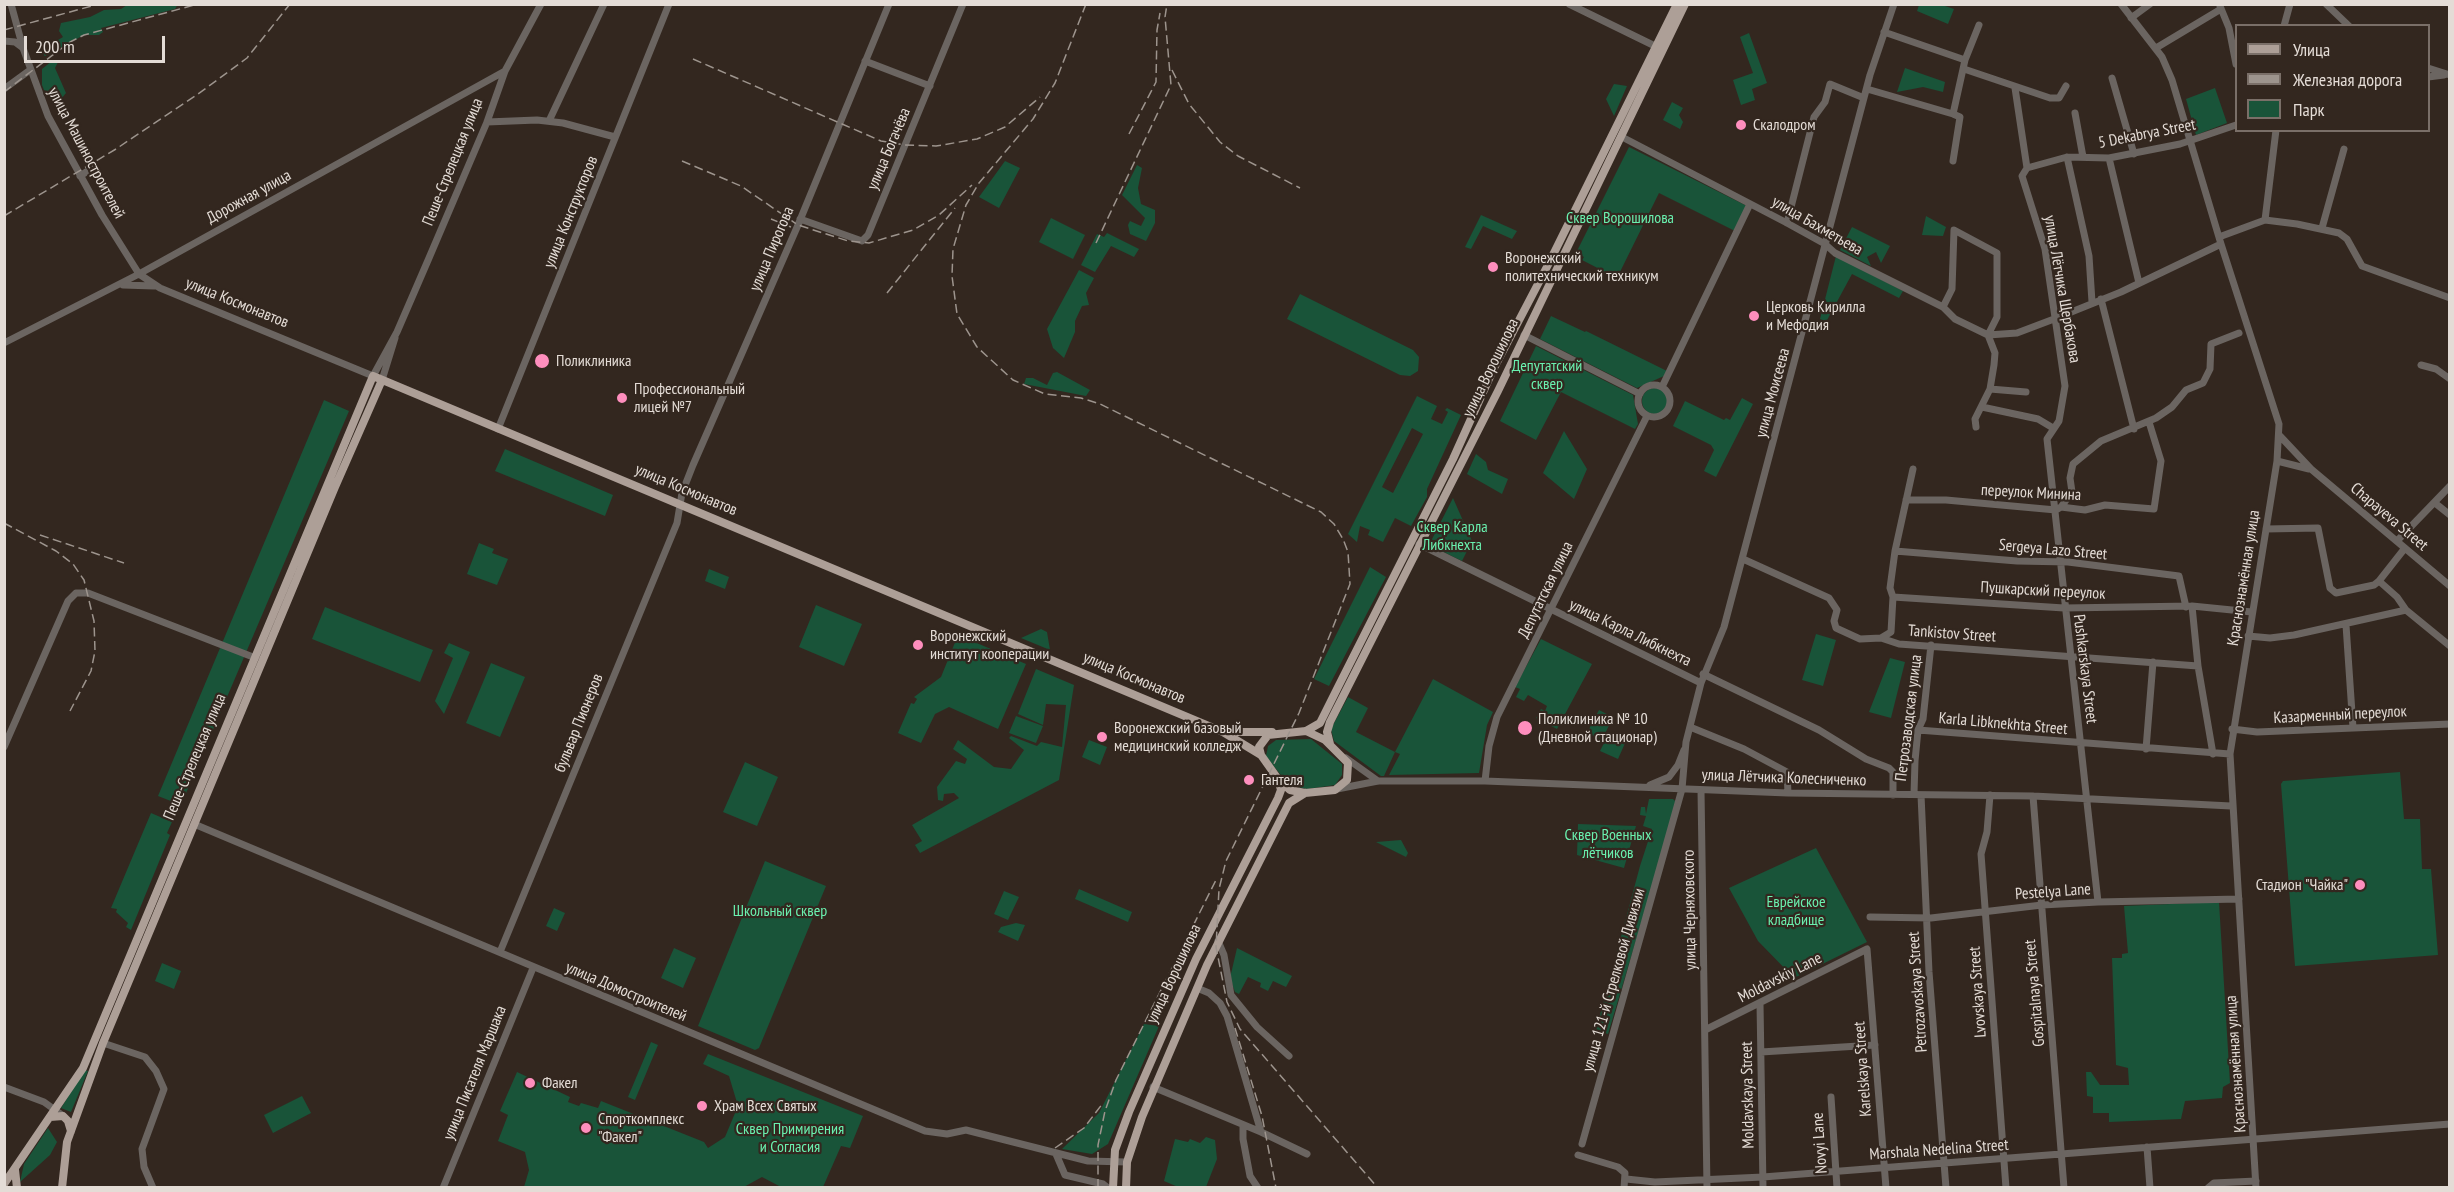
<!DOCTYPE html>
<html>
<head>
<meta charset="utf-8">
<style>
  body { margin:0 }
  #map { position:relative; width:2454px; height:1192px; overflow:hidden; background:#33271f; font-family:"PT Sans Narrow",sans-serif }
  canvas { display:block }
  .frame { position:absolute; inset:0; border:6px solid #e4dcd6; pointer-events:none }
  .legend { position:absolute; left:2235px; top:24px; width:195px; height:108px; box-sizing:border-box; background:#33271f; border:2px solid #7a6f68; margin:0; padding:8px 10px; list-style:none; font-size:18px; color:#e4dcd6 }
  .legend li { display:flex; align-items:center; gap:12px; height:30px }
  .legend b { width:30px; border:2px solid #7a6f68 }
  .scale { position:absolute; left:24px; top:36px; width:141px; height:27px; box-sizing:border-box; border:3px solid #e4dcd6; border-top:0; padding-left:8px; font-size:18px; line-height:21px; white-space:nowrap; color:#e4dcd6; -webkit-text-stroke:4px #33271f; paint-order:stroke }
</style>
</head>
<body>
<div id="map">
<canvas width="2454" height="1192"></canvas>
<div class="frame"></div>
<ul class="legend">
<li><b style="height:8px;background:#ad9f97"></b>Улица</li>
<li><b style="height:8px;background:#9d948d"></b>Железная дорога</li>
<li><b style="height:16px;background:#195439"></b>Парк</li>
</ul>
<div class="scale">200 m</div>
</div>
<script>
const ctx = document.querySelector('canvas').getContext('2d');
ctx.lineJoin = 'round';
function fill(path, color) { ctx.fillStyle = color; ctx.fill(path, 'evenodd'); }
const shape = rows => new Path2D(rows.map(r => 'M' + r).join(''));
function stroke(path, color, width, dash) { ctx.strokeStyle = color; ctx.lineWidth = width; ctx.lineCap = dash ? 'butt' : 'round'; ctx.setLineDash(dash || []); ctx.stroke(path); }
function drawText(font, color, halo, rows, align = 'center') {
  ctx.font = font + ' "PT Sans Narrow",sans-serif'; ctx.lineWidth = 4.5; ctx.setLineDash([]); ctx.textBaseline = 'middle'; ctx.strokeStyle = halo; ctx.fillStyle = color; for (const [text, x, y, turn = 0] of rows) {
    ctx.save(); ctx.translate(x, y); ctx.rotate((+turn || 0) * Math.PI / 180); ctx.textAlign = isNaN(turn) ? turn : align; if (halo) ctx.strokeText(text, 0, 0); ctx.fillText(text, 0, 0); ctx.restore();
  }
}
fill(shape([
  [178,4,175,9,101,28,103,32,99,35,84,35,45,56,42,54,41,50,63,37,59,31,61,23,90,17,104,10,121,9,127,5],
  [1919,5,1942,5,1954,9,1948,24,1917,11],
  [1749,33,1767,83,1752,89,1755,100,1741,105,1733,80,1753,73,1740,37],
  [52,61,58,62,55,68,66,93,61,99,44,90,42,85,42,69],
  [1905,68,1945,82,1943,92,1923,87,1897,92],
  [1614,84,1627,86,1614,116,1606,99],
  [2215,88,2227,123,2196,135,2186,99],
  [1672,102,1683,108,1679,115,1683,122,1680,129,1663,120],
  [1629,147,1747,206,1735,231,1659,193,1617,278,1582,260,1584,257,1576,253],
  [1005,161,1020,168,999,208,979,197],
  [1137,165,1142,168,1138,188,1141,204,1155,210,1155,223,1146,241,1130,234,1128,225,1130,221,1141,226,1145,218,1122,195],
  [1481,215,1517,231,1512,239,1483,226,1471,249,1465,247],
  [1926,216,1946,227,1943,236,1922,235],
  [1051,218,1085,235,1073,259,1039,242],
  [1852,227,1890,246,1881,263,1876,252,1867,257,1871,266,1840,250],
  [1107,233,1139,249,1134,257,1111,246,1095,272,1081,265,1097,234,1104,237],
  [1836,256,1903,291,1899,298,1852,274,1826,322,1820,319],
  [1079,270,1094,278,1086,293,1089,305,1082,306,1075,321,1075,332,1064,358,1053,348,1047,329],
  [1300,294,1413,350,1419,357,1418,371,1410,376,1400,375,1287,319],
  [1551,316,1585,332,1586,331,1667,371,1664,376,1637,388,1540,339],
  [1536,346,1633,395,1638,424,1635,429,1561,392,1536,440,1500,421],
  [1057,372,1090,390,1086,396,1024,384,1026,378,1033,378,1047,385,1053,373],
  '1642 401a13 13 0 1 1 26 0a13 13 0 1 1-26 0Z',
  [1417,396,1437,406,1431,419,1442,424,1448,412,1445,410,1447,408,1461,415,1427,489,1427,497,1411,526,1395,518,1383,542,1368,535,1370,530,1360,526,1357,542,1348,534],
  [1412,428,1423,434,1393,493,1382,487],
  [1742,398,1753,404,1716,477,1704,471,1714,450,1711,445,1673,426,1685,401,1724,420,1726,418,1730,420],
  [324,400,349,411,181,805,158,796],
  [1564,431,1587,469,1574,499,1543,473],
  [505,449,613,495,605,516,495,471],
  [1476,454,1486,462,1488,470,1508,479,1502,494,1467,474],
  [1453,498,1472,541,1462,561,1429,545],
  [479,543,494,549,492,553,508,559,497,585,467,574],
  [1370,567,1386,577,1329,686,1314,679],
  [709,569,729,577,725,589,705,581],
  [816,605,862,624,844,666,799,647],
  [325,607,433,650,420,682,312,639],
  [1041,629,1047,632,1050,650,1021,638],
  [1816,634,1836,640,1823,686,1802,680],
  [958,635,1026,664,998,729,949,707,935,714,921,743,898,733,911,703,914,704,917,699,914,697,941,677],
  [1541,639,1592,664,1557,729,1536,718,1541,709,1545,711,1547,706,1528,695,1524,701,1516,697,1520,689,1515,687],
  [449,643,470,652,444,714,435,701,453,658,444,653],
  [1890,658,1905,662,1891,718,1869,712],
  [491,663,525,677,500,737,466,723],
  [1036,669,1074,685,1059,780,920,853,915,845,922,841,912,825,959,798,954,793,944,794,943,801,938,800,937,787,956,761,965,764,967,759,953,749,958,740,994,767,1011,769,1024,750,1009,738,1011,736,1037,746,1041,742,1062,747,1066,705,1046,704,1043,725,1018,714],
  [1433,679,1493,712,1487,725,1479,773,1389,775,1400,754,1395,752,1384,776,1381,776,1334,741,1331,729,1348,697,1368,708,1356,732,1395,752],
  [1599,710,1613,717,1602,740,1587,733],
  [1016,716,1043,726,1036,743,1009,733],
  [1609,733,1626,741,1618,759,1600,751],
  [1311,739,1342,764,1342,775,1335,785,1307,789,1294,786,1287,783,1266,756,1268,746,1276,740],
  [1089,740,1107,747,1100,765,1082,757],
  [745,762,778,777,757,826,723,812],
  [2400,772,2404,819,2420,819,2422,869,2431,869,2438,955,2295,966,2281,784,2283,781],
  [1649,799,1673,799,1677,803,1608,1034,1596,1030,1640,866,1652,829,1643,826,1646,816,1640,815,1641,807,1645,807,1646,814],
  [151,813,172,822,167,833,170,835,131,930,126,927,128,923,116,912,117,909,111,908],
  [1578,824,1636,826,1624,868,1577,855],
  [1401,840,1408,853,1406,857,1376,842],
  [1816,848,1867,942,1794,978,1758,941,1729,888],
  [765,861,826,886,759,1048,755,1050,698,1026],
  [1079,889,1132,912,1128,922,1075,899],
  [1004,891,1019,897,1008,920,994,914],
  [2219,902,2230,1083,2223,1087,2222,1098,2185,1101,2181,1119,2109,1122,2109,1113,2093,1113,2093,1097,2087,1096,2086,1072,2091,1072,2100,1085,2129,1085,2128,1068,2116,1065,2112,958,2122,958,2122,954,2128,953,2124,906],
  [554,908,565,913,557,931,546,926],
  [1016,923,1025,925,1018,941,998,932,1001,927],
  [674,948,696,958,683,988,661,978],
  [1237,948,1292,976,1286,987,1273,981,1268,991,1260,987,1261,983,1248,977,1239,994,1235,992,1230,978],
  [162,963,181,971,174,989,155,981],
  [1144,1024,1159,1026,1108,1144,1092,1154,1062,1149,1099,1113],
  [651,1042,658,1045,635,1100,628,1097],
  [708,1054,863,1116,850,1148,841,1146,823,1187,781,1187,762,1177,742,1188,524,1187,529,1170,525,1152,498,1141,508,1115,500,1111,517,1072,570,1097,568,1102,579,1106,581,1103,598,1108,601,1101,704,1142,708,1148,725,1137,738,1106,729,1076,703,1064],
  [85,1070,88,1071,71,1112,61,1108],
  [302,1096,311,1113,273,1133,264,1115],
  [48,1128,57,1142,50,1155,20,1182,24,1164],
  [1206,1137,1215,1140,1217,1159,1206,1187,1178,1187,1164,1181,1175,1139,1188,1142,1190,1139,1200,1143]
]), '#195439');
stroke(shape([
  [11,4,23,48,48,116,102,215,139,274,160,288,373,376,397,332,429,258,487,122,505,71,541,4],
  [1569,4,1659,48],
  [2121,4,2162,57,2172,80,2221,244,2279,424,2277,461,2230,754,2256,1188],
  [2326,4,2349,26],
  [2220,6,2229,28,2236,64],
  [2131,18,2150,4],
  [2284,26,2290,4],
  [1884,32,1965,60,1953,114,1960,117,1953,161],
  [4,41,15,42,23,48],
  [2156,48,2221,9],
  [1965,60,1979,25],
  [865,61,930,86],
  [2428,68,2450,75],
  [1964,69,2050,98,2059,98,2066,86],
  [2428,77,2444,75],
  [2112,78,2134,154],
  [2015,88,2027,168,2022,176,2045,249,2065,386,2059,421,2047,439,2098,902],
  [4,89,30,70],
  [1867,89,1953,114],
  [2075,113,2083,157],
  [549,121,604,4],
  [487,122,537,120,563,123,615,137],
  [2276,130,2265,220,2297,224,2339,233,2347,239,2362,266,2450,298],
  [1622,137,1787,223,1825,244,1835,253,1943,307,1955,319,1988,335,2017,333,2054,319,2121,292,2221,244],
  [2067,157,2089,256,2092,302],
  [2109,158,2139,283],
  [2027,168,2067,157,2109,158,2180,144,2236,125],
  [80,176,94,167],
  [800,219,862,241,868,235,963,4],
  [1787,223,1814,117,1825,102,1830,84,1864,98],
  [2322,228,2344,149],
  [2219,237,2265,220],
  [123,285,154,286],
  [2101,299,2134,429],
  [1943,307,1952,289,1954,230,1997,253,1997,317,1988,335,1995,353,1994,365,1990,389,1975,419,1976,427],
  [1524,335,1640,394],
  [4,343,139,274,505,71],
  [2421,365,2436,369,2450,379],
  [382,380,395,338],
  '1638 401a16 16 0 1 1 32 0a16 16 0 1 1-32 0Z',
  [1662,387,1750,204],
  [1990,389,2026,392],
  [1982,407,2038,419,2053,428],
  [498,429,669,4],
  [2280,436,2311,469,2450,586],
  [2277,461,2309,469],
  [1906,500,1946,500,2056,510,2061,507,2085,510,2105,505,2154,509,2161,461,2149,422],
  [2435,503,2450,515],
  [2061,507,2072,492,2070,478,2073,464,2101,441,2156,418,2172,407,2186,390,2203,383,2210,369,2211,344,2239,333],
  [2266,529,2318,528,2330,588,2336,593,2374,585,2379,581],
  [2397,541,2450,486],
  [1419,544,1701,683],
  [1895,551,2017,561,2068,562,2179,576,2186,607],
  [1743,559,1829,598,1837,610,1834,621,1836,628,1860,639,1881,638,1899,644,2198,666],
  [1893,597,2064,608,2192,606,2252,612],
  [2192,606,2198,666,2213,754],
  [2406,610,2450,646],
  [2346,625,2353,728],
  [2248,636,2270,638,2294,635,2406,610,2397,597,2379,581,2405,548],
  [1881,638,1891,632,1893,597,1890,588,1895,551,1913,469],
  [1703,674,1819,730,1866,759,1889,768,1893,772,1893,795],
  [1690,727,1744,749,1787,772,1788,793],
  [2232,729,2257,732,2450,724],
  [1918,730,2230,754],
  [4,747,68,601,76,593,88,593,253,657],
  [2146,749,2153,662],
  [1346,758,1378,781],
  [1485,781,1489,746,1497,717,1647,416],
  [1650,785,1669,777,1678,765,1684,750],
  [1337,789,1378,781,1485,781,1788,793,2033,796,2231,806],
  [1701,790,1707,1188],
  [1914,794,1915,761,1918,730,1923,719,1931,645],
  [1921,795,1929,972,1946,1188],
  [1990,795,1987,832,1981,854,2006,1188],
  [2033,796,2064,1188],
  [194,824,925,1131,947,1134,966,1130,1088,1161,1127,1162],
  [1870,917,1931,918,2042,905,2098,902,2239,899],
  [1218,941,1224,955,1231,995,1257,1027,1289,1056],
  [500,952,677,523,682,493,693,465,798,225,889,4],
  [1197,988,1209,993,1220,1003,1227,1016,1261,1132,1307,1154],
  [1760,1003,1763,1188],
  [1705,1030,1867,949,1886,1188],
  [103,1043,145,1057,156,1071,164,1089,142,1149,144,1167,153,1188],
  [1761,1052,1875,1045],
  [4,1087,44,1102,62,1115],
  [1153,1087,1261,1132],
  [1831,1097,1837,1188],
  [1243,1125,1243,1139,1250,1176,1258,1188],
  [1582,1144,1682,789,1686,742,1701,683,1724,627,1870,75,1894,4],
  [2147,1147,2150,1188],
  [1056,1154,1065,1175,1103,1184,1108,1188],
  [1578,1155,1618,1167,1625,1173,1624,1188],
  [1626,1179,1655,1182,1763,1177,2450,1124],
  [443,1188,533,968],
  [2208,1188,2214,1183,2256,1181]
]), '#6b6561', 7);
stroke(shape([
  [1306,731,1320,723,1337,689,1453,459,1493,370,1550,261,1677,4],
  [1306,731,1325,740,1348,763,1347,780,1335,790,1305,793,1290,790,1278,779,1261,755,1259,747,1268,735,1306,731],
  [1225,732,1272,732],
  [1330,744,1327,732,1330,722,1498,391,1685,4],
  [50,1117,63,1116,68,1121,71,1131],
  [15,1170,17,1188],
  [4,1184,83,1068,373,376,1223,732,1261,755],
  [62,1188,67,1142,103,1043,335,487,382,380],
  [1113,1188,1115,1150,1129,1112,1196,959,1278,798,1281,790,1278,779],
  [1126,1188,1127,1162,1142,1117,1207,965,1289,803,1305,793]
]), '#ad9f97', 8);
stroke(shape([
  [1086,4,1055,83,1033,119,979,183,966,205,953,249,952,276,957,314,977,347,1013,380,1045,394,1081,398,1100,404,1321,512,1334,524,1343,539,1348,552,1350,584,1299,713,1226,861,1219,889,1216,947,1227,1002,1240,1029,1378,1188],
  [4,30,99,4],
  [693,59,881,141,905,145,936,146,977,139,1005,127,1040,97],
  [1172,70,1189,104,1220,142,1238,156,1300,188],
  [4,92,70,42,84,35,198,4],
  [1129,134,1156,82,1157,30,1160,13],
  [682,161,741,186,798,225,848,241,869,243,913,230,939,215,972,185],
  [4,216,116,149,198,94,247,58,290,4],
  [771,219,791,227],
  [1096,243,1171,85,1165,17,1167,4],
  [887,293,955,208],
  [4,523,56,551,73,564,84,580,94,621,95,651,91,671,70,711],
  [40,535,124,563],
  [1235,1028,1262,1116,1276,1188],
  [1055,1148,1084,1128,1103,1103],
  [1098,1188,1098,1145,1105,1111,1116,1080,1217,878]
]), '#9d948d', 1.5, [9, 4.5]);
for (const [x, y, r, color] of [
  [1741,125,6,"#fe8ebd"],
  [1493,267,6,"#fe8ebd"],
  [1754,316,6,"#fe8ebd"],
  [542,361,8,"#fe8ebd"],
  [622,398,6,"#fe8ebd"],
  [918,645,6,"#fe8ebd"],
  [1525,728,8,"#fe8ebd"],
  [1102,737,6,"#fe8ebd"],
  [1249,780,6,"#fe8ebd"],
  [2360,885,6,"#fe8ebd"],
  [530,1083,6,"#fe8ebd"],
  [702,1106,6,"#fe8ebd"],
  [586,1128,6,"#fe8ebd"]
]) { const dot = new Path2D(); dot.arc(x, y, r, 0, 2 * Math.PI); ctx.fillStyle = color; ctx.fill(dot); stroke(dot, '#33271f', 2); }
drawText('16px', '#e4dcd6', '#33271f', [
  ["Скалодром",1753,125],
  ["Воронежский",1505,258],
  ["политехнический техникум",1505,276],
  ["Церковь Кирилла",1766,307],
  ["и Мефодия",1766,325],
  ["Поликлиника",556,361],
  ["Профессиональный",634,389],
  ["лицей №7",634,407],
  ["Воронежский",930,636],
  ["институт кооперации",930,654],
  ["Поликлиника № 10",1538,719],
  ["(Дневной стационар)",1538,737],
  ["Воронежский базовый",1114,728],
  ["медицинский колледж",1114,746],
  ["Гантеля",1261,780],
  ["Стадион \"Чайка\"",2348,885,"right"],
  ["Факел",542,1083],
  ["Храм Всех Святых",714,1106],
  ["Спорткомплекс",598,1119],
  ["\"Факел\"",598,1137]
], 'left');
drawText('16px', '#e4dcd6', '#33271f', [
  ["5 Dekabrya Street",2147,134,-11],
  ["улица Богачёва",889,149,-67],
  ["улица Машиностроителей",86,153,62],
  ["Пеше-Стрелецкая улица",453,162,-68],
  ["Дорожная улица",249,197,-29],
  ["улица Конструкторов",571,212,-68],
  ["улица Бахметьева",1817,226,30],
  ["улица Пирогова",772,249,-67],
  ["улица Лётчика Щербакова",2062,289,80],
  ["улица Космонавтов",237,303,22],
  ["улица Ворошилова",1491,368,-64],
  ["улица Моисеева",1773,393,-75],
  ["улица Космонавтов",686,490,23],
  ["переулок Минина",2031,493,3],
  ["Chapayeva Street",2389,517,40],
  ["Sergeya Lazo Street",2053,550,5],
  ["Краснознамённая улица",2244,578,-81],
  ["Депутатская улица",1546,590,-64],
  ["Пушкарский переулок",2043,591,3],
  ["улица Карла Либкнехта",1630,633,26],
  ["Tankistov Street",1952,634,4],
  ["Pushkarskaya Street",2085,669,83],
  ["улица Космонавтов",1134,678,23],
  ["Казарменный переулок",2340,715,-3],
  ["Петрозаводская улица",1909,718,-83],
  ["бульвар Пионеров",579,723,-68],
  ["Karla Libknekhta Street",2003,724,5],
  ["Пеше-Стрелецкая улица",195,757,-67],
  ["улица Лётчика Колесниченко",1784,778,2],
  ["Pestelya Lane",2053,892,-4],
  ["улица Черняховского",1690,910,-91],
  ["улица Ворошилова",1174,974,-65],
  ["Moldavskiy Lane",1780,978,-27],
  ["улица 121-й Стрелковой Дивизии",1614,980,-74],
  ["улица Домостроителей",626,992,23],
  ["Petrozavoskaya Street",1918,992,-94],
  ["Lvovskaya Street",1978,992,-94],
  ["Gospitalnaya Street",2035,993,-95],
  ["Краснознамённая улица",2236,1064,-94],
  ["Karelskaya Street",1863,1069,-94],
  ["улица Писателя Маршака",475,1073,-68],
  ["Moldavskaya Street",1748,1095,-91],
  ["Novyi Lane",1820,1143,-94],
  ["Marshala Nedelina Street",1939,1150,-4]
]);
drawText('16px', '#6af1af', '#33271f', [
  ["Сквер Ворошилова",1620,218],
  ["Депутатский",1547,366],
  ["сквер",1547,384],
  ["Сквер Карла",1452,527],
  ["Либкнехта",1452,545],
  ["Сквер Военных",1608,835],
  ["лётчиков",1608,853],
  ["Еврейское",1796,902],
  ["кладбище",1796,920],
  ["Школьный сквер",780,911],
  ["Сквер Примирения",790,1129],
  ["и Согласия",790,1147]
]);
</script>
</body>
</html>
